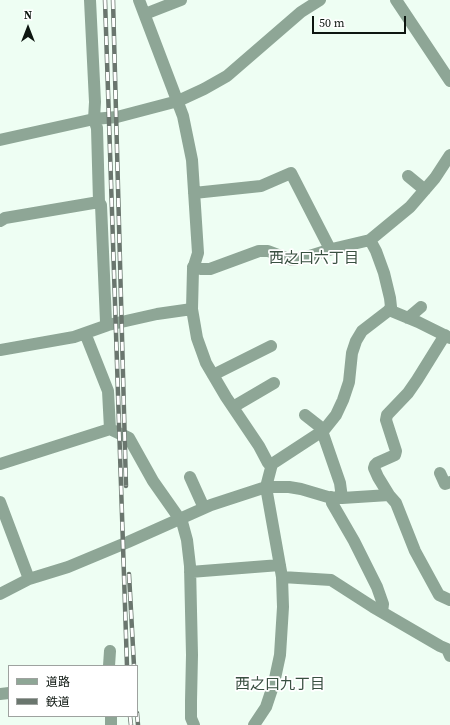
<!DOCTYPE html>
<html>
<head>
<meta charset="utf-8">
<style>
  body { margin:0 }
  #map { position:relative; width:450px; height:725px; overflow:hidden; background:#eefef3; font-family:"Source Serif 4","Noto Sans JP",serif }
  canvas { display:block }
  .legend { position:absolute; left:8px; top:665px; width:130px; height:52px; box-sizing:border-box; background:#fff; border:1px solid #9ea29f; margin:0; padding:5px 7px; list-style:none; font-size:12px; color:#0d1610 }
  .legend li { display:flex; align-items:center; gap:8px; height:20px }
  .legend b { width:20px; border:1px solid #9ea29f }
  .north { position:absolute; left:8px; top:8px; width:40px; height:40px; -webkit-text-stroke:3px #fff; paint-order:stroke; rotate:0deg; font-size:11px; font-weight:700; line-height:16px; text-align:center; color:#0d1610 }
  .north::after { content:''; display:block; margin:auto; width:14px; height:18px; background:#0d1610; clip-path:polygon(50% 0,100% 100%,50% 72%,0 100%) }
  .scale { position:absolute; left:312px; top:16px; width:94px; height:18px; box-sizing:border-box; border:2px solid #0d1610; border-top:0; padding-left:5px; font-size:12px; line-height:14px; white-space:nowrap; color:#0d1610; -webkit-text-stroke:3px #fff; paint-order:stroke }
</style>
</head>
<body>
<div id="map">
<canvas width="450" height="725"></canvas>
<ul class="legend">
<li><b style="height:5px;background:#8ea696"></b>道路</li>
<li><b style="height:5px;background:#6a766e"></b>鉄道</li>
</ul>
<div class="north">N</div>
<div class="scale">50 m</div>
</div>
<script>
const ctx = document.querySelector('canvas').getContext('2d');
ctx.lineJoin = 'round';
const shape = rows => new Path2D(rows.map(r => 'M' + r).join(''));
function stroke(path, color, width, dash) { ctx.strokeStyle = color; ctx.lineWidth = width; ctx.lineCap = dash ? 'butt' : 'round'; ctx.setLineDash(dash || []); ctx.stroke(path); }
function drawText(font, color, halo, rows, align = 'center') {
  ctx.font = font + ' "Source Serif 4","Noto Sans JP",serif'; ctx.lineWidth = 3.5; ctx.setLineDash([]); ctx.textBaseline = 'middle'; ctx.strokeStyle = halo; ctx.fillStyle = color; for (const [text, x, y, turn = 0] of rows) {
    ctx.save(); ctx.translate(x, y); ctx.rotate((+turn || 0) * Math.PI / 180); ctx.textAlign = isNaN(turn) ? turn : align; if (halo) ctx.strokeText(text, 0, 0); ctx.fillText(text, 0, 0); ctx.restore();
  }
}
stroke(shape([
  [90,0,95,102,94,119,97,128,99,202,101,205,106,322,108,325],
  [139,0,183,116,192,160,198,253,193,269,192,309],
  [396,0,450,81],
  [145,14,181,0],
  [0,140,94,119,117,117,178,101,204,89,227,76,301,12,320,0],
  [408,176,425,190],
  [194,193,261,186,291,173,330,249],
  [0,221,5,218,99,202],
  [193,267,201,269,210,269,259,251,268,251,292,260,303,258,332,249,370,240],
  [389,310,418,322,450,338],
  [408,318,421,307],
  [0,350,74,337,108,325,157,314,192,309,197,338,206,363,226,397,259,446,268,463,272,464],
  [213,375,271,346],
  [233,407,274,383],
  [305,415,319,426,322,431,340,483,342,498],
  [110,429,129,438,153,481,179,518],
  [0,464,110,429,108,391,85,333],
  [440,473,445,484,450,482],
  [190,477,204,508],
  [389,495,378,477,374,468,375,465,377,463,395,455,396,451,386,420,387,415,408,393,417,380,445,335],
  [331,497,332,503,354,541,377,587,383,604,382,612],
  [0,502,29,579],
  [181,518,187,540,190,566,192,655,191,701,191,718,194,725],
  [190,572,280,565],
  [282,577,331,580,373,607,440,646,447,649,450,656],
  [0,594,29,579,68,567,128,542,211,505,266,487,272,464,324,430,336,415,343,400,349,382,352,353,356,341,362,331,388,311,391,307,390,298,384,273,376,251,370,240,410,207,435,178,450,155],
  [109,666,110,651],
  [0,694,9,693],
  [111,716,111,725],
  [254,725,266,707,274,683,280,655,283,607,282,577,266,487,289,487,301,489,328,497,342,498,389,495,396,503,415,551,439,595,450,600]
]), '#8ea696', 12);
const rail = shape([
  [105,0,127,666],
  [113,0,126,486],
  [129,574,134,666],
  [137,713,138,725],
  [130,716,131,725]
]);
stroke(rail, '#6a766e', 4.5);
stroke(rail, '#fff', 3, [9]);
drawText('15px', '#395041', '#fff', [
  ["西之口六丁目",314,259],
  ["西之口九丁目",280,685]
]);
</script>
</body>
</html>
